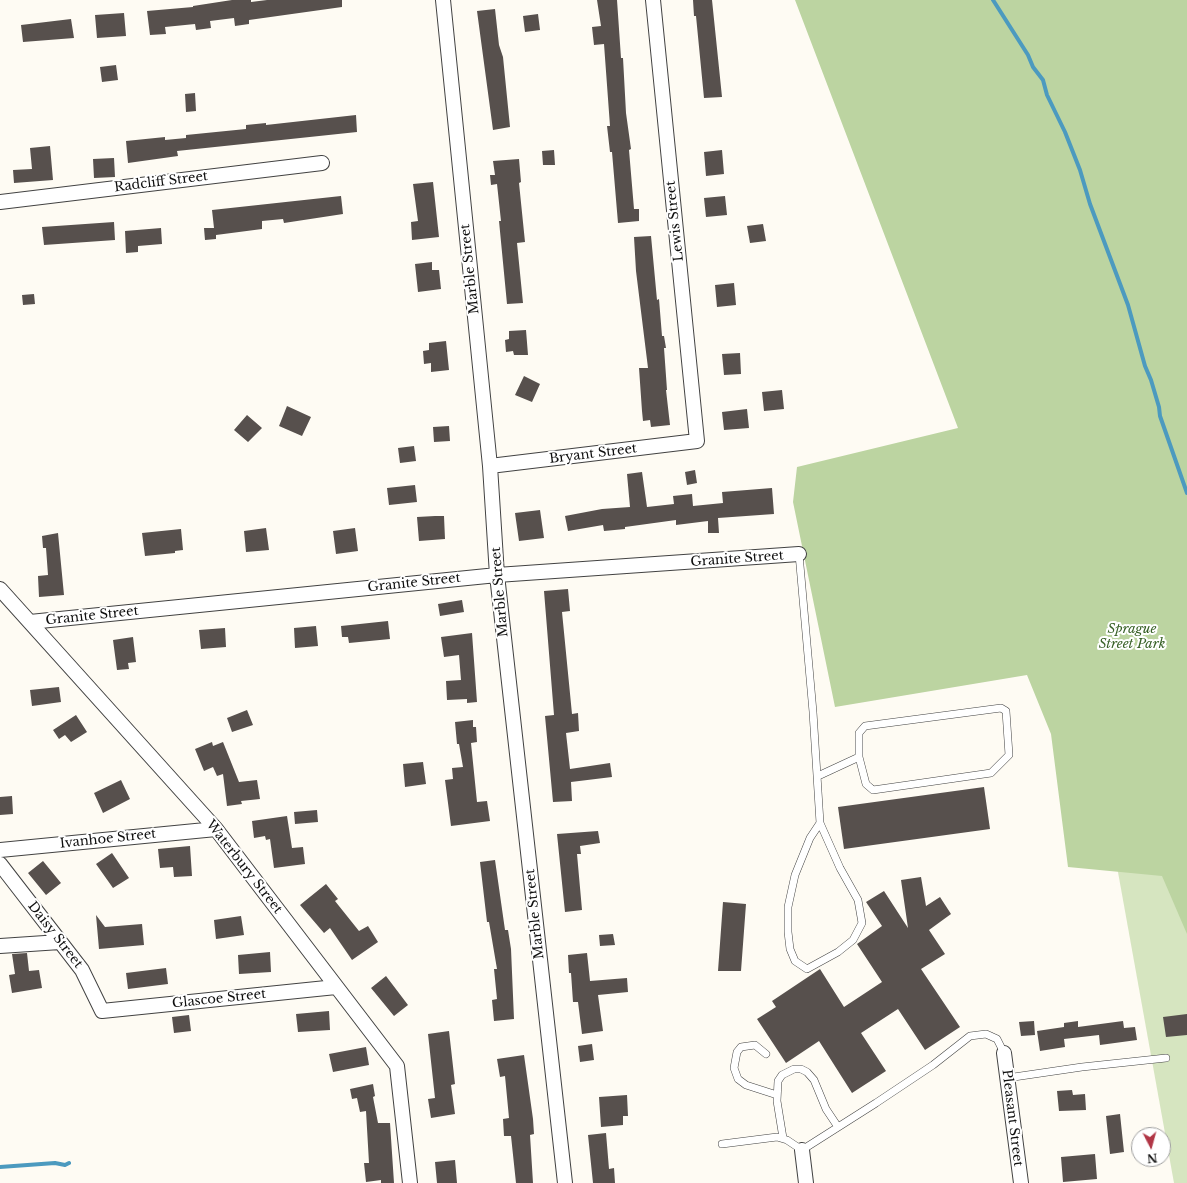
<!DOCTYPE html>
<html>
<head>
<meta charset="utf-8">
<style>
  body { margin:0 }
  #map { position:relative; width:1187px; height:1183px; overflow:hidden; background:#fefbf3; font-family:"Libre Baskerville",serif }
  canvas { display:block }
  .north { position:absolute; left:1131px; top:1127px; width:40px; height:40px; box-sizing:border-box; background:#fff; border:1px solid #9f9f9f; border-radius:50%; rotate:174deg; font-size:11px; font-weight:700; line-height:16px; text-align:center; color:#0f0f0f }
  .north::after { content:''; display:block; margin:auto; width:14px; height:18px; background:#b13646; clip-path:polygon(50% 0,100% 100%,50% 72%,0 100%) }
</style>
</head>
<body>
<div id="map">
<canvas width="1187" height="1183"></canvas>
<div class="north">N</div>
</div>
<script>
const ctx = document.querySelector('canvas').getContext('2d');
ctx.lineJoin = 'round';
function fill(path, color) { ctx.fillStyle = color; ctx.fill(path, 'evenodd'); }
const shape = rows => new Path2D(rows.map(r => 'M' + r).join(''));
function stroke(path, color, width, dash) { ctx.strokeStyle = color; ctx.lineWidth = width; ctx.lineCap = dash ? 'butt' : 'round'; ctx.setLineDash(dash || []); ctx.stroke(path); }
function drawText(font, color, halo, rows, align = 'center') {
  ctx.font = font + ' "Libre Baskerville",serif'; ctx.lineWidth = 4; ctx.setLineDash([]); ctx.textBaseline = 'middle'; ctx.strokeStyle = halo; ctx.fillStyle = color; for (const [text, x, y, turn = 0] of rows) {
    ctx.save(); ctx.translate(x, y); ctx.rotate((+turn || 0) * Math.PI / 180); ctx.textAlign = isNaN(turn) ? turn : align; if (halo) ctx.strokeText(text, 0, 0); ctx.fillText(text, 0, 0); ctx.restore();
  }
}
fill(shape([
  [1187,575,1187,1183,1174,1183,1067,589]
]), '#d6e5c0');
fill(shape([
  [795,0,1187,0,1187,934,1162,876,1068,867,1051,734,1027,675,835,707,793,502,797,467,958,428]
]), '#bcd4a1');
stroke(shape([
  [993,0,1028,55,1033,67,1043,80,1047,95,1065,132,1080,170,1090,204,1128,305,1145,366,1151,380,1159,407,1160,416,1187,493],
  [0,1167,55,1163,65,1165,69,1163]
]), '#4c9abf', 4);
fill(shape([
  [232,0,251,0,251,2,267,0,342,0,342,7,249,20,249,24,235,26,234,18,210,21,211,28,196,30,195,24,165,27,166,34,150,35,147,11,193,7,193,6],
  [597,0,617,0,621,58,623,58,626,113,631,149,629,150,634,209,639,209,639,221,618,223,612,152,610,152,607,126,610,126,604,44,594,45,592,27,601,26],
  [693,0,712,0,722,97,704,98,696,16,694,16],
  [495,9,499,45,503,57,510,127,493,130,477,11],
  [124,13,126,36,97,38,95,15],
  [538,14,540,30,525,32,523,16],
  [71,19,74,38,23,42,21,25],
  [116,65,118,80,102,82,100,67],
  [195,93,196,111,186,112,185,94],
  [356,115,357,132,177,151,178,156,128,163,126,141,165,137,165,140,186,138,186,135,246,129,246,125,266,123,266,125],
  [50,146,53,180,14,183,13,170,32,169,30,148],
  [554,150,555,165,543,165,542,151],
  [722,150,724,174,706,176,704,152],
  [114,158,115,177,94,178,93,159],
  [519,159,521,182,519,183,525,242,517,243,523,303,507,304,499,221,501,221,497,184,491,185,490,175,495,175,493,161],
  [433,182,439,237,412,240,411,222,418,221,413,184],
  [341,196,343,214,284,223,283,219,262,221,262,229,216,235,216,239,205,240,204,228,214,228,212,210],
  [725,196,727,215,706,217,704,198],
  [114,222,115,240,44,245,42,227],
  [763,224,766,241,750,243,747,226],
  [161,228,162,244,138,246,138,252,126,253,125,231],
  [651,236,657,300,659,299,662,336,664,336,666,348,664,348,667,390,666,390,670,425,651,427,650,420,643,421,642,411,639,368,648,368,636,271,634,237],
  [432,262,432,270,439,270,441,289,418,292,415,264],
  [734,283,736,305,717,307,715,285],
  [34,294,35,304,23,305,22,295],
  [526,330,528,355,514,355,513,351,506,352,505,340,509,339,509,331],
  [446,341,449,370,431,372,431,363,424,364,423,351,429,350,429,343],
  [740,353,741,374,724,375,722,354],
  [524,376,540,384,532,402,515,395],
  [782,390,784,409,764,411,762,392],
  [287,406,311,417,302,436,279,426],
  [747,409,749,428,724,430,722,412],
  [247,415,262,428,248,442,234,430],
  [449,426,450,441,434,442,433,427],
  [414,446,416,461,400,463,398,448],
  [695,470,697,483,687,485,685,472],
  [642,472,647,507,674,504,673,496,692,494,693,506,723,503,722,492,772,488,774,514,718,518,719,533,708,533,708,521,676,525,676,520,625,527,625,529,604,531,603,525,568,531,565,516,602,509,630,507,627,474],
  [415,485,417,502,389,505,387,488],
  [540,510,544,538,519,541,515,513],
  [435,516,444,516,445,539,419,541,417,517],
  [266,528,269,550,246,552,244,531],
  [355,528,358,551,336,554,333,531],
  [181,529,183,550,175,551,175,553,145,556,142,533],
  [58,533,64,595,39,597,38,576,48,575,46,548,43,548,42,536],
  [568,589,570,611,562,612,572,714,578,713,579,731,566,733,570,769,610,763,612,777,571,782,572,801,553,802,545,716,554,715,544,591],
  [462,600,464,612,440,616,438,604],
  [388,621,390,639,349,643,348,637,342,637,341,626],
  [316,626,318,646,295,648,294,628],
  [225,628,226,647,201,649,199,630],
  [472,633,477,702,467,703,467,699,447,700,446,681,461,680,459,655,444,657,441,637],
  [133,637,136,662,128,663,129,669,117,670,113,640],
  [59,687,61,702,32,706,30,690],
  [247,710,253,725,232,732,227,718],
  [76,715,87,732,71,742,65,735,59,739,53,730],
  [473,720,473,727,476,727,477,742,471,743,477,802,487,801,490,821,451,826,445,780,453,779,452,768,463,767,459,744,457,744,455,722],
  [212,742,213,746,223,742,239,782,257,780,260,799,241,801,242,804,227,806,223,774,217,776,213,767,204,771,195,749],
  [423,762,426,784,405,787,403,764],
  [121,780,130,799,103,813,94,793],
  [984,787,990,829,844,849,838,807],
  [12,796,13,814,0,815,0,797],
  [317,810,318,822,295,824,294,812],
  [287,816,292,848,303,847,305,864,274,868,270,839,266,840,265,836,254,838,252,821],
  [598,831,600,843,580,846,581,854,577,854,582,910,565,912,557,834],
  [190,846,192,876,174,877,173,867,160,868,158,849],
  [112,853,129,878,113,888,96,864],
  [495,860,505,930,508,930,511,949,514,1019,494,1021,492,1000,497,999,494,969,497,969,489,922,487,922,480,862],
  [43,861,61,883,46,895,28,873],
  [921,877,926,906,940,897,951,914,929,930,945,954,921,969,960,1027,925,1050,898,1009,861,1033,886,1071,852,1093,819,1041,786,1063,757,1019,776,1007,772,1001,820,969,844,1007,882,982,857,944,882,926,866,902,884,891,908,928,901,880],
  [326,884,338,899,335,901,359,931,368,926,378,942,352,960,330,928,324,933,300,905],
  [723,902,746,904,741,971,718,971],
  [96,915,105,927,142,924,144,945,99,949],
  [241,916,244,935,216,939,214,920],
  [613,934,615,945,600,946,599,935],
  [270,952,271,972,239,974,238,955],
  [27,953,29,971,39,970,42,988,12,993,9,975,15,974,12,954],
  [587,953,590,981,627,978,628,992,598,995,603,1031,582,1034,578,1002,573,1002,571,973,569,973,568,955],
  [166,968,168,984,128,989,126,973],
  [386,976,408,1005,394,1016,371,988],
  [329,1011,330,1030,298,1032,296,1014],
  [1187,1014,1187,1035,1166,1037,1163,1017],
  [189,1015,191,1031,174,1033,172,1017],
  [1034,1021,1035,1035,1021,1036,1019,1022],
  [1078,1021,1078,1027,1123,1021,1124,1028,1135,1027,1137,1040,1100,1045,1099,1035,1064,1039,1065,1047,1040,1051,1037,1031,1064,1027,1064,1023],
  [449,1031,455,1084,451,1085,455,1114,431,1118,428,1099,435,1098,428,1034],
  [592,1044,594,1060,580,1062,578,1046],
  [366,1047,369,1065,333,1072,329,1054],
  [524,1055,533,1119,534,1134,530,1135,533,1183,516,1183,511,1136,504,1136,503,1119,509,1118,505,1076,500,1077,497,1059],
  [373,1084,375,1096,373,1097,378,1123,390,1123,394,1183,381,1183,381,1180,366,1182,364,1163,369,1163,366,1111,360,1112,357,1098,352,1099,350,1089],
  [1072,1090,1073,1095,1085,1094,1086,1110,1059,1111,1057,1091],
  [627,1095,628,1116,623,1116,623,1125,601,1127,599,1097],
  [1120,1114,1124,1152,1110,1154,1106,1116],
  [606,1133,609,1169,614,1168,615,1183,593,1183,588,1135],
  [1095,1154,1097,1179,1063,1182,1061,1157],
  [455,1160,457,1183,437,1183,435,1162]
]), '#57504d');
const lane = shape([
  [799,554,813,712,820,823,840,868,858,900,862,923,853,940,838,952,807,969,795,961,790,949,788,932,788,907,795,875,810,838,820,823],
  [818,776,859,757,866,784,873,790,991,773,1009,755,1006,711,1001,708,865,726,859,733,859,757],
  [766,1054,755,1045,741,1047,737,1052,734,1068,738,1079,746,1085,777,1095],
  [1007,1078,1082,1067,1166,1058],
  [783,1138,777,1101,778,1081,782,1075,794,1069,801,1069,807,1072,814,1080,826,1109,838,1127],
  [722,1144,777,1137,787,1140,802,1150,876,1103,933,1065,970,1036,986,1034,997,1039,1004,1053]
]);
const street = shape([
  [443,0,490,466,497,575,565,1183],
  [0,202,322,163],
  [490,466,697,441,653,0],
  [0,589,216,829,397,1066,410,1183],
  [30,622,497,575,799,554],
  [0,850,216,829],
  [0,864,82,970,102,1011,336,987],
  [0,946,60,942],
  [1004,1053,1021,1183],
  [802,1150,806,1183]
]);
stroke(lane, '#424242', 8);
stroke(street, '#424242', 16);
stroke(lane, '#fff', 7);
stroke(street, '#fff', 14);
drawText('13px', '#0f0f0f', '#fff', [
  ["Radcliff Street",161,182,-7],
  ["Lewis Street",675,221,-96],
  ["Marble Street",470,269,-96],
  ["Bryant Street",593,454,-7],
  ["Granite Street",737,559,-4],
  ["Granite Street",414,583,-6],
  ["Marble Street",500,592,-95],
  ["Granite Street",92,616,-6],
  ["Ivanhoe Street",108,839,-6],
  ["Waterbury Street",244,867,52],
  ["Marble Street",535,914,-96],
  ["Daisy Street",55,935,52],
  ["Glascoe Street",219,999,-6],
  ["Pleasant Street",1012,1118,83]
]);
drawText('italic 13px', '#376026', '#fff', [
  ["Sprague",1132,629],
  ["Street Park",1132,644]
]);
</script>
</body>
</html>
